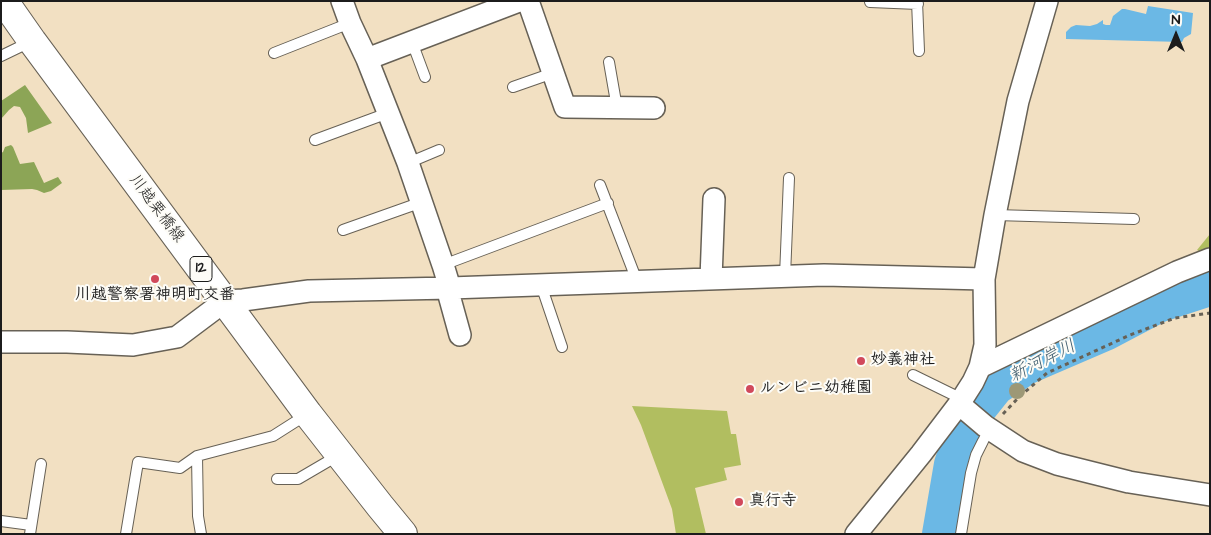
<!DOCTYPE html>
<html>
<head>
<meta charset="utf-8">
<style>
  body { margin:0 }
  #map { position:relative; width:1211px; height:535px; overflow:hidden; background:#f2e0c2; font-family:"Architects Daughter",sans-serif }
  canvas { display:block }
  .frame { position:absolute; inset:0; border:2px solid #1c1c1c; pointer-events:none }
  .north { position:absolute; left:1151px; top:10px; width:50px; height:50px; -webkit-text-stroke:4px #fdfcf7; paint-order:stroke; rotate:0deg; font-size:14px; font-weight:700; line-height:20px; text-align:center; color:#1c1c1c }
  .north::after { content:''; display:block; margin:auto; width:18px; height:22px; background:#1c1c1c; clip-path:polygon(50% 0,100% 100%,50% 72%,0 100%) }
</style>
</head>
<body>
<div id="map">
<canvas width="1211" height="535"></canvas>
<div class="frame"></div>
<div class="north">N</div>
</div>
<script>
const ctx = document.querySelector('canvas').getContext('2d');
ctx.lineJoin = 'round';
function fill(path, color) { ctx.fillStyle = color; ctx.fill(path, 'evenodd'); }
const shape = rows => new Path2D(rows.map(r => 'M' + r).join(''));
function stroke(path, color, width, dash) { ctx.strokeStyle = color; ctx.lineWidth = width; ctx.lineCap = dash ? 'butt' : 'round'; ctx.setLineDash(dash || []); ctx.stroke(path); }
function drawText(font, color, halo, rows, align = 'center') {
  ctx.font = font + ' "Architects Daughter","Klee One",sans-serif'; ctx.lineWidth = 4; ctx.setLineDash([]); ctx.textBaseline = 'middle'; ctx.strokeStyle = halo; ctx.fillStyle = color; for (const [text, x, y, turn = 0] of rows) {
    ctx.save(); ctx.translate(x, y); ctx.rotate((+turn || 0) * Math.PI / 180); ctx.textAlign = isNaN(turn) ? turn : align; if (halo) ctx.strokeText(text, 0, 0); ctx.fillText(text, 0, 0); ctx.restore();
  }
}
fill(shape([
  [1210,234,1210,254,1206,255,1197,250],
  [632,406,727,411,731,434,736,434,741,465,724,468,727,480,695,488,706,534,676,534,672,509,641,425]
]), '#b1be60');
fill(shape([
  [25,85,52,123,28,133,26,118,20,107,14,106,9,110,1,119,1,101],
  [11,145,13,147,20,164,34,162,44,183,58,177,62,183,51,191,44,193,37,190,32,189,1,190,1,153,3,152,5,147]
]), '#8ca556');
fill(shape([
  [1148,6,1193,13,1191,34,1184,38,1182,42,1066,39,1066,32,1071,27,1076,25,1090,26,1097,24,1103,20,1103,24,1106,25,1110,25,1113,16,1122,9,1125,9,1146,14]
]), '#6bb8e5');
stroke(shape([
  [940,534,952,464,962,435,976,412,996,387,1026,367,1105,333,1158,305,1210,288]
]), '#6bb8e5', 36);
const lane = shape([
  [917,1,919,51],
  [870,2,918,4],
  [412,42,425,77],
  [274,53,350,23],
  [1,56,32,41],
  [609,62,617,108],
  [513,87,553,73],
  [315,140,388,113],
  [408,163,439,150],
  [600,185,637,281],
  [995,215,1134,219],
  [343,230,422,202],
  [443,265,608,203],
  [785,276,789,178],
  [541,285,562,347],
  [913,375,962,399],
  [197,456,198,516,201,534],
  [277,479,298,479,339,455],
  [1,521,31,525],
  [30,534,41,464],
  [126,534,138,462,180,468,197,456,273,436,306,415],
  [961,534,971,473,976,455,983,441,990,428]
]);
const street = shape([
  [342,1,350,23,367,59,408,163,443,265,450,288],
  [528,1,565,107,654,108],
  [367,59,519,1],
  [711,279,714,199],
  [447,288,460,335],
  [1,342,67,342,133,345,177,337,225,301,243,300,309,291,450,288,824,275,984,279],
  [980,367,985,345,984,279,995,215,1018,101,1047,1],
  [959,404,985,426,1023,451,1057,464,1129,482,1210,495],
  [856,534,921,454,959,404,973,382,980,367,1177,272,1210,259]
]);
const primary = shape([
  [4,1,32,41,308,414,380,506,403,534]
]);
stroke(lane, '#676156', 12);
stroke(street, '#676156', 24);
stroke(primary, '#676156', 30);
stroke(shape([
  [1003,414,1019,397,1047,373,1130,335,1175,318,1210,313]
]), '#676156', 3, [4, 4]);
stroke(lane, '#fff', 10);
stroke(street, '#fff', 21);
stroke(primary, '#fff', 28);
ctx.fillStyle = '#9d9876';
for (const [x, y] of [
  [1017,391]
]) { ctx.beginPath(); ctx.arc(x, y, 8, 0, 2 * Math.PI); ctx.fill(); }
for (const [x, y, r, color] of [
  [155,279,5,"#d1495b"],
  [861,361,5,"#d1495b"],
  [750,389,5,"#d1495b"],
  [739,502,5,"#d1495b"]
]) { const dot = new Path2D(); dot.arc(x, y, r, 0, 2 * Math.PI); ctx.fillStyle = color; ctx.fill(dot); stroke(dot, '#fdfcf7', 2); }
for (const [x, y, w] of [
  [201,269,22]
]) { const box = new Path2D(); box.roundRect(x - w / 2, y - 12.5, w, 25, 4); ctx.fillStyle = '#fdfcf7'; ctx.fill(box); stroke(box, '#1c1c1c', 1); }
drawText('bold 15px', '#1c1c1c', null, [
  ["12",201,269]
]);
drawText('16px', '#1c1c1c', '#fdfcf7', [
  ["川越栗橋線",156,209,53]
]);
drawText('bold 16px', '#1c1c1c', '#fdfcf7', [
  ["川越警察署神明町交番",155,296,"center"],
  ["妙義神社",871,361],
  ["ルンビニ幼稚園",760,389],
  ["真行寺",749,502]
], 'left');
drawText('italic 18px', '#3c5a6c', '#fdfcf7', [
  ["新河岸川",1043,362,-27]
]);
</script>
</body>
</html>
